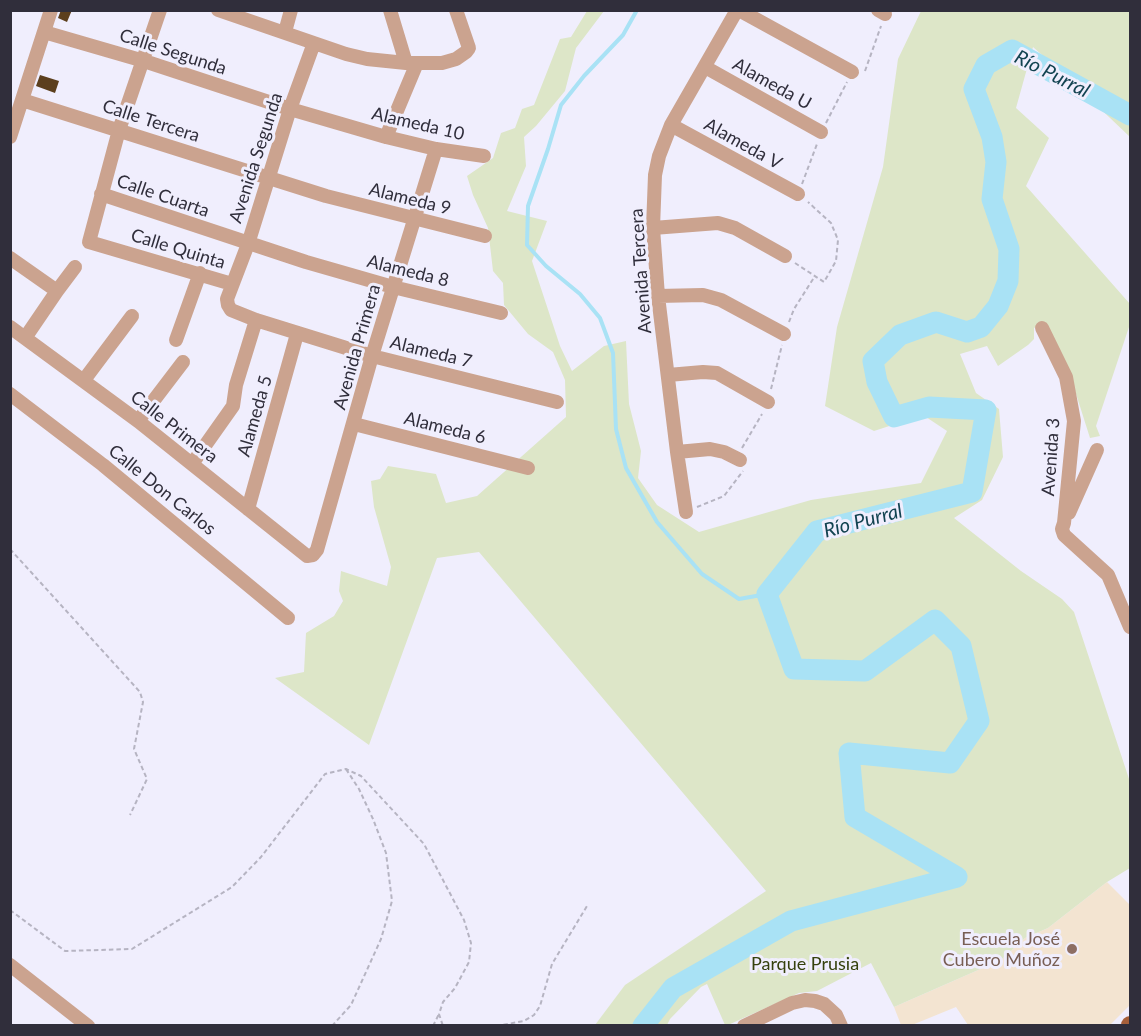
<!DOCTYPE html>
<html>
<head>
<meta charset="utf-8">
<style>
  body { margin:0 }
  #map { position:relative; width:1141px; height:1036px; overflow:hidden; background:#f0eefd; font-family:Lato,sans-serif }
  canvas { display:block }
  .frame { position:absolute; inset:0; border:12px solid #302e3b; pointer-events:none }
</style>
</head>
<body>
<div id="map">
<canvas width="1141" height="1036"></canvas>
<div class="frame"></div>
</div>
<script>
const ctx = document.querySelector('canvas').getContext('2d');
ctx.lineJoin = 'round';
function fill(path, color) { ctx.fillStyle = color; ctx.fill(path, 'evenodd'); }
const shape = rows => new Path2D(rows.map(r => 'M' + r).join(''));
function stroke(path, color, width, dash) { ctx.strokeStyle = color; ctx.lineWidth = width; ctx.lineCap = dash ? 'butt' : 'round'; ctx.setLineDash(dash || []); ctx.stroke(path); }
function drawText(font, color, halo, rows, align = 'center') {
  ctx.font = font + ' Lato,sans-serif'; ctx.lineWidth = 6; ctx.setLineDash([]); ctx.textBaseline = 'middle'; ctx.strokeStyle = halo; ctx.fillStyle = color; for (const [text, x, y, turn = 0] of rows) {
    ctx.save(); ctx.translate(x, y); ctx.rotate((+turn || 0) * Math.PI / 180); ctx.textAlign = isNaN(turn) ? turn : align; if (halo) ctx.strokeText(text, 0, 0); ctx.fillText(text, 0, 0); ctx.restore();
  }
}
fill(shape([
  [1107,882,1130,905,1130,1005,1110,1025,968,1025,956,1007,912,1025,901,1025,894,1007,1001,960,1025,938,1048,928]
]), '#f3e4d1');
fill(shape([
  [587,11,604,11,576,48,565,91,536,126,524,137,526,166,507,211,547,221,532,261,560,346,572,371,604,346,626,341,629,404,641,451,638,478,657,505,699,532,811,500,921,483,947,431,923,415,874,431,825,406,837,327,883,167,898,59,921,11,1130,11,1130,137,1068,78,1033,47,1016,108,1049,138,1026,186,1130,304,1130,324,1096,426,1100,436,1090,438,1070,375,1045,322,1034,328,1034,339,1028,345,998,366,987,346,960,354,976,393,999,409,1003,457,982,500,954,518,1021,571,1062,599,1074,612,1130,782,1130,868,1107,882,1048,928,1025,938,1001,960,894,1007,871,963,817,991,799,993,728,1025,725,1025,707,984,701,987,670,1019,667,1025,595,1025,625,985,766,891,479,552,437,558,369,745,275,678,304,672,306,633,334,616,343,601,339,591,341,571,387,586,391,567,374,507,371,481,380,479,388,466,436,474,446,503,477,496,566,417,565,380,553,352,528,334,504,305,503,283,493,271,488,228,473,195,467,176,493,158,501,133,515,128,522,109,534,105,560,39,571,37]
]), '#dde6c8');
stroke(shape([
  [637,10,623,35,584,76,561,105,548,149,528,206,527,245,546,266,580,294,600,318,613,353,616,429,626,468,657,522,702,574,739,599,767,594]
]), '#a9e2f5', 4);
stroke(shape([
  [643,1026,673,988,791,921,957,877,855,817,849,753,950,763,979,721,961,646,935,620,865,671,794,669,767,594,817,531,972,492,986,410,929,407,894,417,877,382,873,361,900,335,936,322,967,332,981,327,998,306,1008,281,1009,249,992,199,996,162,992,137,974,89,986,65,1012,50,1130,115]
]), '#a9e2f5', 21);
fill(shape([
  [61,10,72,10,67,22,58,18],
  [40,75,59,81,55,93,36,86]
]), '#5c3f1d');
stroke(shape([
  [865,71,881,26],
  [826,123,847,82],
  [802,184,817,144],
  [795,263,824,282,836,261,838,240,831,223,808,202],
  [789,322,794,309,815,276],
  [771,389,782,345],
  [742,448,762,414],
  [697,507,724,496,743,471],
  [10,549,140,692,143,702,134,749,147,779,130,815],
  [10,910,65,951,132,949,232,887,261,857,325,774,346,769,361,776,424,844,464,920,471,943,469,962,455,988,443,1002,439,1014,443,1026],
  [332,1026,351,1005,381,939,392,901,386,853,373,819,359,789,346,769],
  [433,1026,439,1014],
  [496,1026,524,1021,534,1015,540,1006,552,964,587,906]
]), '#b6b4c2', 2, [4.5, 3]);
stroke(shape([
  [160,10,119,130,89,242,232,284],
  [218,10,346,54,367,59,406,63,442,63,456,59,466,52,469,48,456,10],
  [390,10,406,63],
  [739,10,852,72],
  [878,10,885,14],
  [44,32,144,61,290,109,386,137,436,149,484,156],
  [285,32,291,10],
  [314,43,290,109,248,244,227,299,228,305,231,310,256,320,372,356,557,402],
  [705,67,821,132],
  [22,100,326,196,485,236],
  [671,125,798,194],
  [10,137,51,10],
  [386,137,417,63],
  [101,194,306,262,393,287,501,313],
  [653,228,718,223,735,228,785,256],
  [10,258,57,291,25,338],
  [57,291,75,267],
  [658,296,703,295,721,300,784,334],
  [10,327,138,421,307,556,313,555,317,550,372,356,436,149],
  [1042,328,1066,377,1074,421,1064,523,1062,529,1064,535,1108,575,1130,627],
  [176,340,200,273],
  [668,375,703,372,717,373,768,402],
  [84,380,132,316],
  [10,394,103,465,288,618],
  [138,421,183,362],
  [354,424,528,468],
  [677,452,710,449,724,452,740,460],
  [192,464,233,406,236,385,256,320],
  [248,509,297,334],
  [686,512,677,452,658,296,653,228,655,175,659,156,671,125,737,10],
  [1069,513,1097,450],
  [10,965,88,1026],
  [744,1026,792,1003,805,1000,815,1001,824,1004,836,1015,841,1026]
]), '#cba38f', 14);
stroke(shape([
  [1130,1026,1130,1025]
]), '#a65f3a', 18);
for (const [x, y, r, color] of [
  [1072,949,6,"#8d6e63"]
]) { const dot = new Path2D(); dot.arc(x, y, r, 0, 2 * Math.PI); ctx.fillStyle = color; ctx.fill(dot); stroke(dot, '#f0eefd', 2); }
drawText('18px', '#302e3b', '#f0eefd', [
  ["Calle Segunda",173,52,18],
  ["Alameda U",772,84,29],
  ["Calle Tercera",151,121,18],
  ["Alameda 10",418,124,13],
  ["Alameda V",743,144,29],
  ["Avenida Segunda",256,158,-72],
  ["Calle Cuarta",163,196,19],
  ["Alameda 9",410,199,14],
  ["Calle Quinta",178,249,17],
  ["Alameda 8",408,271,14],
  ["Avenida Tercera",641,271,-94],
  ["Avenida Primera",357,347,-74],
  ["Alameda 7",431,352,14],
  ["Alameda 5",255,416,-74],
  ["Calle Primera",174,427,38],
  ["Alameda 6",445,428,14],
  ["Avenida 3",1051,457,-86],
  ["Calle Don Carlos",162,490,39]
]);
drawText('18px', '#785e54', '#f0eefd', [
  ["Escuela José",1060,939],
  ["Cubero Muñoz",1060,960]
], 'right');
drawText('18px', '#35410d', '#f0eefd', [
  ["Parque Prusia",805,964]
]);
drawText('italic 20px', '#124351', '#f0eefd', [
  ["Río Purral",1052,74,27],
  ["Río Purral",863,521,-15]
]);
</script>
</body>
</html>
